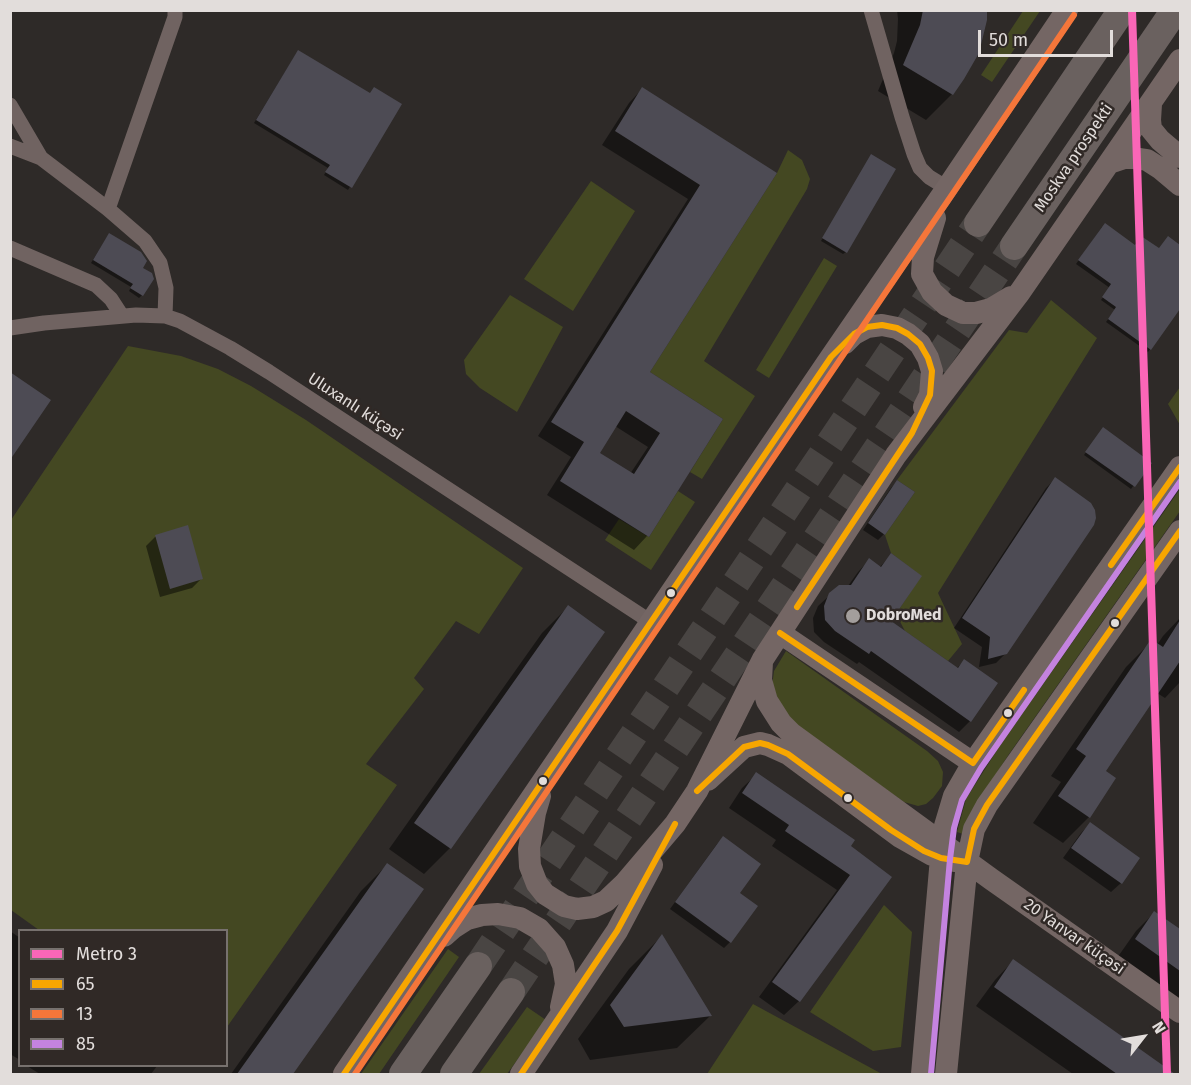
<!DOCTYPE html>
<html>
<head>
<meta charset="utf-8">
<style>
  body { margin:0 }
  #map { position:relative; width:1191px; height:1085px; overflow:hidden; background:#2e2a28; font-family:"Fira Sans",sans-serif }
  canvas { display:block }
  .frame { position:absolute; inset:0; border:12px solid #e2dddb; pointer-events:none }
  .legend { position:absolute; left:18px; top:929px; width:210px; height:138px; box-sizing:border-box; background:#302926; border:2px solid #77716e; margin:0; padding:8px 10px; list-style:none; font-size:18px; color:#e2dddb }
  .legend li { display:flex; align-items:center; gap:12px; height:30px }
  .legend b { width:30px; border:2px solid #77716e }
  .north { position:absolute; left:1113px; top:1007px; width:60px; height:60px; -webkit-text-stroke:4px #302926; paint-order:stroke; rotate:59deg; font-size:16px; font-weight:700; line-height:24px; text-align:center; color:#e2dddb }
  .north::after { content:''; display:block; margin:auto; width:21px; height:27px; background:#e2dddb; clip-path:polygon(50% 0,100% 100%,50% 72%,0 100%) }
  .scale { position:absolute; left:978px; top:30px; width:135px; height:27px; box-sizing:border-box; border:3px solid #e2dddb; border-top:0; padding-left:8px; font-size:18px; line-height:21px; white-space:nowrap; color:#e2dddb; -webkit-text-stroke:4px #302926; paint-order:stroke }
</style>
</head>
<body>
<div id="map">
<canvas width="1191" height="1085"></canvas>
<div class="frame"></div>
<ul class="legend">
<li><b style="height:8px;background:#fa66b7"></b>Metro 3</li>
<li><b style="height:8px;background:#f7a600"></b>65</li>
<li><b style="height:8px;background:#f5763a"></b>13</li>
<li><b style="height:8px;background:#c483df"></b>85</li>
</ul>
<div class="north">N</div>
<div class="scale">50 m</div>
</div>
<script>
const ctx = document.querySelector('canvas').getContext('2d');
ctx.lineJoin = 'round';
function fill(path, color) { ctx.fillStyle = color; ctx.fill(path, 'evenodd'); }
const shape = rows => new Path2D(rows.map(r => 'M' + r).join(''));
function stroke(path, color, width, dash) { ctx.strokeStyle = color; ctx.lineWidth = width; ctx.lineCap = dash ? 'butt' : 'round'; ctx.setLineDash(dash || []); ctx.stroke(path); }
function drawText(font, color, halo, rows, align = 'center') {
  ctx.font = font + ' "Fira Sans",sans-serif'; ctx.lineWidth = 5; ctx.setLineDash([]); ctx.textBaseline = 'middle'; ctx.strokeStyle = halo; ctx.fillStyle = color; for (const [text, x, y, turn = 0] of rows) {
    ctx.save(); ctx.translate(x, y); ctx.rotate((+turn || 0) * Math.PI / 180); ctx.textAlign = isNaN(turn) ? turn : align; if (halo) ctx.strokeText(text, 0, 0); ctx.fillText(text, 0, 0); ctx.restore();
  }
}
fill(shape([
  [1023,11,1040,11,992,82,981,75],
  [788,150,802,160,810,179,807,189,704,361,755,396,702,479,690,472,723,419,650,372,777,173],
  [591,181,635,211,573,311,524,279],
  [824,258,837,266,769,378,756,370],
  [510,295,563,327,517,412,480,388,466,374,464,360],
  [1051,300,1097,338,938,593,962,644,948,661,905,631,896,614,921,576,891,553,885,535,915,492,897,480,1009,330,1027,333],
  [128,346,181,356,218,369,251,386,306,420,523,568,479,634,456,621,414,678,424,689,366,764,397,785,227,1027,226,930,39,930,11,910,11,520],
  [1180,387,1180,425,1168,404],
  [1180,489,1180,511,1009,754,974,808,963,834,957,832,966,799,999,747],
  [678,491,695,502,651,570,605,540,619,519,649,537],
  [786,651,927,751,938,761,943,772,942,786,933,798,926,804,918,806,904,802,801,730,784,712,772,686,774,671],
  [884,905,912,932,901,1047,873,1051,810,1012],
  [448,949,459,957,379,1074,361,1074],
  [753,1004,882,1074,707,1074],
  [527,1007,546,1020,507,1074,479,1074]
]), '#444822');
fill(shape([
  [897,10,985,10,952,94,926,120,878,91,894,53,897,41,898,19],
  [296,54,369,95,400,105,348,190,324,175,328,168,254,123],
  [642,89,775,173,648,373,721,420,647,536,634,550,547,495,571,457,538,436,688,199,602,145,629,103],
  [615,426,648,447,630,474,598,453],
  [871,156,846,252,843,254,821,241],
  [1102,227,1135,246,1158,250,1168,237,1180,247,1180,307,1148,352,1106,322,1115,310,1101,300,1110,288,1076,264],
  [107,237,142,295,139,298,129,291,131,287,91,263],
  [1100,432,1150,463,1131,489,1084,455],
  [1055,479,1006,653,996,663,979,667,982,647,954,628,1046,488],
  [897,482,884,534,878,540,863,530,891,488],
  [187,527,201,579,192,588,160,597,146,546,155,537],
  [891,555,889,621,956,669,964,661,970,721,959,732,859,662,857,664,824,642,814,632,813,618,818,606,830,595,848,586,858,572,869,560,879,568],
  [568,607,450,848,424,874,389,849,542,633],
  [1180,618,1180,682,1165,698,1157,693,1104,772,1089,817,1063,843,1033,823,1061,782,1051,776,1126,667,1152,641,1157,645,1163,636],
  [757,774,890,877,799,1001,784,1015,759,997,837,890,772,846,776,840,729,808,742,788],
  [1090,824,1121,883,1111,892,1063,858,1081,833],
  [723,838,730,942,724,948,670,909,717,844],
  [387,865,422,890,291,1074,231,1074,361,891],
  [1155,912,1180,931,1180,1002,1117,958,1136,931],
  [10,931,20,938,20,1060,10,1054],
  [661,937,710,1016,677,1048,590,1060,578,1039,629,969],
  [1013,961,1172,1074,1073,1074,976,1006,995,980],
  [27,1066,157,1066,151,1074,40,1074]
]), '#0007');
fill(shape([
  [923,10,987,10,987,20,979,53,964,79,953,95,903,65,920,25],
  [298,50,370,93,374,87,402,104,352,188,325,172,330,165,256,120],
  [642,87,777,173,650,372,723,419,649,537,560,481,584,442,551,422,700,185,615,131],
  [626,411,660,433,634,474,600,453],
  [871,154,896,169,847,253,822,238],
  [1105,223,1135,245,1141,236,1159,248,1168,236,1180,245,1180,309,1151,350,1108,319,1116,307,1102,297,1111,284,1078,260],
  [109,233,141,252,147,261,143,268,152,273,154,279,143,296,130,288,133,284,93,260],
  [10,372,51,400,10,460],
  [1103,427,1152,463,1135,487,1085,452],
  [1055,477,1091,503,1095,510,1096,518,1094,525,1007,654,988,659,990,637,962,618],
  [897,480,915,492,885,535,868,523],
  [188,525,203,579,170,589,155,535],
  [891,553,922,576,891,621,958,668,964,659,998,683,971,722,871,651,869,654,835,631,825,620,824,606,829,593,839,585,851,585,869,558,881,567],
  [568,605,605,632,451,849,414,823],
  [1180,620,1180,661,1106,771,1116,778,1090,818,1058,796,1086,756,1076,749,1151,639,1163,647],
  [756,772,855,840,851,846,892,877,800,1002,772,982,850,875,785,831,789,825,742,793],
  [1090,822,1140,858,1122,884,1071,848],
  [723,836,761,864,740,893,758,906,731,943,675,902],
  [387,863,424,889,293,1074,237,1074],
  [1154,911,1180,929,1180,971,1135,939],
  [662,934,712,1016,624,1027,610,1005],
  [1013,959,1175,1074,1117,1074,994,987]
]), '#4d4b54');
stroke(shape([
  [478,966,978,223],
  [511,992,1014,246]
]), '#494543', 28, [28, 14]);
stroke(shape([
  [871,10,902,117,914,154,920,168,929,177,947,188],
  [10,105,41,158,108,209,145,241,160,263,166,288,165,316],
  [10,146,41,158],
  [108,209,175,17,175,10],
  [10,248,96,285,111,299,122,316],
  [10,328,44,323,136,315,165,316,180,321,230,348,269,372,651,622]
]), '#706361', 15);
stroke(shape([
  [1151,104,1150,120,1151,129,1160,140,1180,157],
  [1109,163,1124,158,1134,158,1147,160,1161,169,1180,185],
  [935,218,923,257,922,274,932,292,946,305,963,313,976,313,991,309,1011,297],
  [845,343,854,334,867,327,882,325,897,328,908,334,920,344,928,358,932,371,930,395,924,407],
  [780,633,973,763],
  [762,662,761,680,767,701,781,723,792,734,991,879,1180,1012],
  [708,780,744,747,760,743,768,745,788,754,900,837,932,855,954,861],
  [540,796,535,813,529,849,530,866,537,884,545,894,564,906,577,909,593,907,606,901,624,884,675,824,697,791,763,659,896,455,1020,292,1180,60],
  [444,936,453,928,467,919,482,915,498,914,520,918,539,929,555,947,563,965,566,984,561,1007],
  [344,1074,831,357,947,188,1067,10],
  [521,1074,617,931,652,865],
  [922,1074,941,858,945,826,954,796,973,763,1180,467],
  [946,1074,967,862,974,829,987,805,1180,531]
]), '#746664', 22);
stroke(shape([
  [978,223,1122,10],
  [1014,246,1175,10],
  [403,1074,478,966],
  [454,1074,511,992]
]), '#6a615f', 28);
stroke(shape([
  [1111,565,1180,467],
  [780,633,973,763,1024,690],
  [697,791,744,747,760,743,768,745,788,754,891,830,924,851,941,858,967,862,974,829,987,805,1180,531],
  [344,1074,831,357,854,334,867,327,882,325,897,328,908,334,920,344,928,358,932,371,930,395,912,433,797,607],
  [521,1074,617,931,675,824]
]), '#f7a600', 6);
stroke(shape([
  [355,1074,1074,15]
]), '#f5763a', 6);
stroke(shape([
  [931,1074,950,859,954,828,962,800,981,768,1180,482]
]), '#c483df', 6);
stroke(shape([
  [1132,10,1167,1074]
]), '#fa66b7', 8);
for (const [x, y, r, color] of [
  [671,593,5,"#e2dddb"],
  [853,616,8,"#a39e9c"],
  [1115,623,5,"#e2dddb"],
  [1008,713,5,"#e2dddb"],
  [543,781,5,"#e2dddb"],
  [848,798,5,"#e2dddb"]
]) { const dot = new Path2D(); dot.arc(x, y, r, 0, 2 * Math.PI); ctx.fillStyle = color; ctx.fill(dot); stroke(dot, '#302926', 2); }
drawText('16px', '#e2dddb', '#302926', [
  ["Moskva prospekti",1074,158,-56],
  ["Uluxanlı küçəsi",355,407,33],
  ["20 Yanvar küçəsi",1074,937,35]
]);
drawText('bold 16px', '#e2dddb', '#302926', [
  ["DobroMed",866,616]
], 'left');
</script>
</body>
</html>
